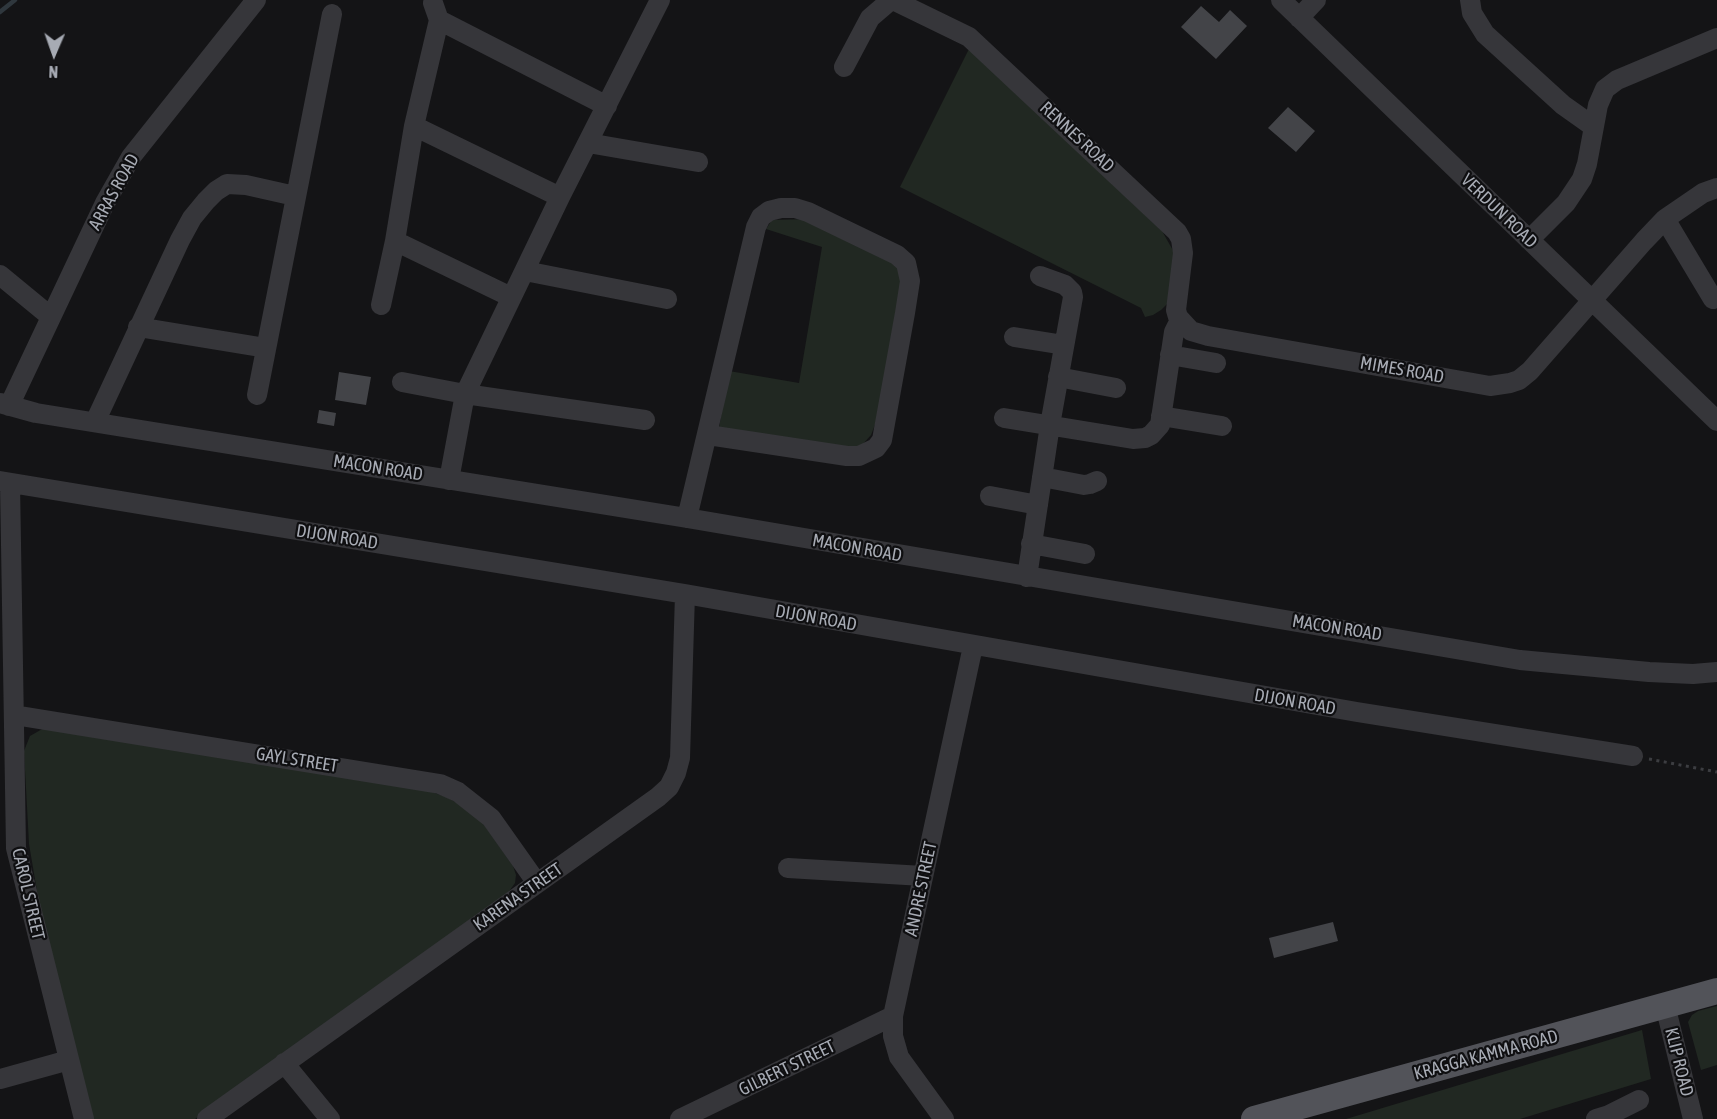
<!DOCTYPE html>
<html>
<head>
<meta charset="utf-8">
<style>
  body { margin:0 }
  #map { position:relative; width:1717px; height:1119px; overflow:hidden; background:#141416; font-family:"Asap Condensed",sans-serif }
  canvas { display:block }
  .north { position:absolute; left:24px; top:24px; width:60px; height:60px; -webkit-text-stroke:4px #0f0f11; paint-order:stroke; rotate:182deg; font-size:16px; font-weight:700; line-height:24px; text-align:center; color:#a7abb4 }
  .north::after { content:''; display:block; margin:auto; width:21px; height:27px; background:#a7abb4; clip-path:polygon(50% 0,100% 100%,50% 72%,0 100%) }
</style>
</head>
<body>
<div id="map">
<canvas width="1717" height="1119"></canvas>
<div class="north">N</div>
</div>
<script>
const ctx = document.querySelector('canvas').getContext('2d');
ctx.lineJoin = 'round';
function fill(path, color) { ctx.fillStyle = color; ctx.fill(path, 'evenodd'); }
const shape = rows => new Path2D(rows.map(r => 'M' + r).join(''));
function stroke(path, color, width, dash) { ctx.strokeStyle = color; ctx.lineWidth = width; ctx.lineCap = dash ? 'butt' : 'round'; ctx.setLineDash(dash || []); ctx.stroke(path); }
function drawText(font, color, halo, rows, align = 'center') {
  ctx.font = font + ' "Asap Condensed",sans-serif'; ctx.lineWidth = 4.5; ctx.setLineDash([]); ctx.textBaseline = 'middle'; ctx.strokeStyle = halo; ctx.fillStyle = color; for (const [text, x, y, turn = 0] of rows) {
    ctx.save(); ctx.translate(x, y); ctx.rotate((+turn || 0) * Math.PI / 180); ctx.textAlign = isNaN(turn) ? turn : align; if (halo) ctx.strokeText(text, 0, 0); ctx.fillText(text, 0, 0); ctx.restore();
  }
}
fill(shape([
  [969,49,1162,231,1175,254,1173,284,1167,304,1161,310,1153,315,1145,317,1141,308,900,187],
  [809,219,891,257,900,270,903,283,876,422,871,435,862,445,852,450,719,428,729,371,799,383,822,247,766,229,772,220],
  [44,728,429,791,446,797,463,806,483,823,513,866,516,875,515,883,505,897,195,1119,92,1119,38,897,29,844,24,751,30,736],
  [1717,1006,1717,1065,1701,1070,1688,1022,1692,1015,1698,1011],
  [1642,1030,1651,1079,1520,1119,1346,1119]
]), '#212822');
stroke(shape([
  [0,12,15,0]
]), '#2f373d', 4.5);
fill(shape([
  [1201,6,1219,22,1230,10,1247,26,1216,59,1181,27],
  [1288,107,1315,131,1296,152,1268,128],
  [339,372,371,377,366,405,335,400],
  [319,410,336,413,334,426,317,423],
  [1333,922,1338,941,1274,958,1269,938]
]), '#434448');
stroke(shape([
  [1649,759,1717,772]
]), '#3c3d41', 3, [3, 4.5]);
stroke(shape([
  [893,0,969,37,1177,232,1181,239,1183,253,1176,310,1178,317,1191,331,1208,336,1490,386,1510,383,1519,380,1530,371,1644,241,1665,219,1703,193,1717,188],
  [1281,0,1717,421],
  [1470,0,1472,13,1485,34,1563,105,1594,127],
  [1299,18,1316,0],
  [439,20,607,106],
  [844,67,870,18,891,0],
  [414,126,560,197],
  [588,143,698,162],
  [1665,219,1713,299],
  [1529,240,1566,203,1582,179,1587,164,1598,105,1605,89,1617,80,1717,38],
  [395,241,511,297],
  [525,271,667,299],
  [0,275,51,317],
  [381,305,395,241,414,126,439,20,433,3],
  [138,327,266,348],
  [1014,337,1064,345],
  [1170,355,1216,363],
  [1058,377,1116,388],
  [402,382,465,394,645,420],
  [257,395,332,14],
  [0,403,36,413,687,518,1520,660,1649,672,1693,674,1717,672],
  [9,406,105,203,131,157,256,0],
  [1161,416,1222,426],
  [1004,418,1133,439,1145,438,1151,435,1160,425,1174,332,1177,326,1182,323],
  [95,422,180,240,192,218,206,201,216,191,227,184,246,185,295,196],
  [1042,477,1084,485,1090,484,1097,481],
  [449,480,465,394,560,197,660,0],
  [0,481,685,594,1357,712,1633,756],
  [10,483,16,848,84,1119],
  [990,496,1038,505],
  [687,518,756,227,761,217,769,211,781,208,795,208,808,212,897,255,906,263,910,281,905,313,882,440,876,448,859,456,847,456,708,435],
  [1031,544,1085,554],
  [1027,577,1050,425,1073,297,1072,292,1065,285,1040,276],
  [14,715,440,784,458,792,491,818,537,883],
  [788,868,923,876],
  [1665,1005,1693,1119],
  [284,1063,330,1119],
  [0,1079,69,1060],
  [207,1119,658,797,669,787,676,773,680,758,685,594],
  [680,1119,893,1016],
  [944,1119,899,1057,893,1036,893,1016,973,646],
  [1596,1119,1609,1115,1639,1100]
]), '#36363a', 20);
stroke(shape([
  [1254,1119,1717,991]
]), '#525359', 26);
drawText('18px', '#a7abb4', '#0f0f11', [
  ["RENNES ROAD",1077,137,43],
  ["ARRAS ROAD",114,192,-61],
  ["VERDUN ROAD",1499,211,44],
  ["MIMES ROAD",1402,370,10],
  ["MACON ROAD",378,468,9],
  ["DIJON ROAD",337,537,9],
  ["MACON ROAD",857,548,10],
  ["DIJON ROAD",816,618,10],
  ["MACON ROAD",1337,628,9],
  ["DIJON ROAD",1295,702,10],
  ["GAYL STREET",297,760,9],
  ["ANDRE STREET",921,889,-78],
  ["CAROL STREET",28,894,77],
  ["KARENA STREET",518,897,-35],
  ["KRAGGA KAMMA ROAD",1486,1055,-15],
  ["KLIP ROAD",1679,1062,76],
  ["GILBERT STREET",787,1068,-26]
]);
</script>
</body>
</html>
